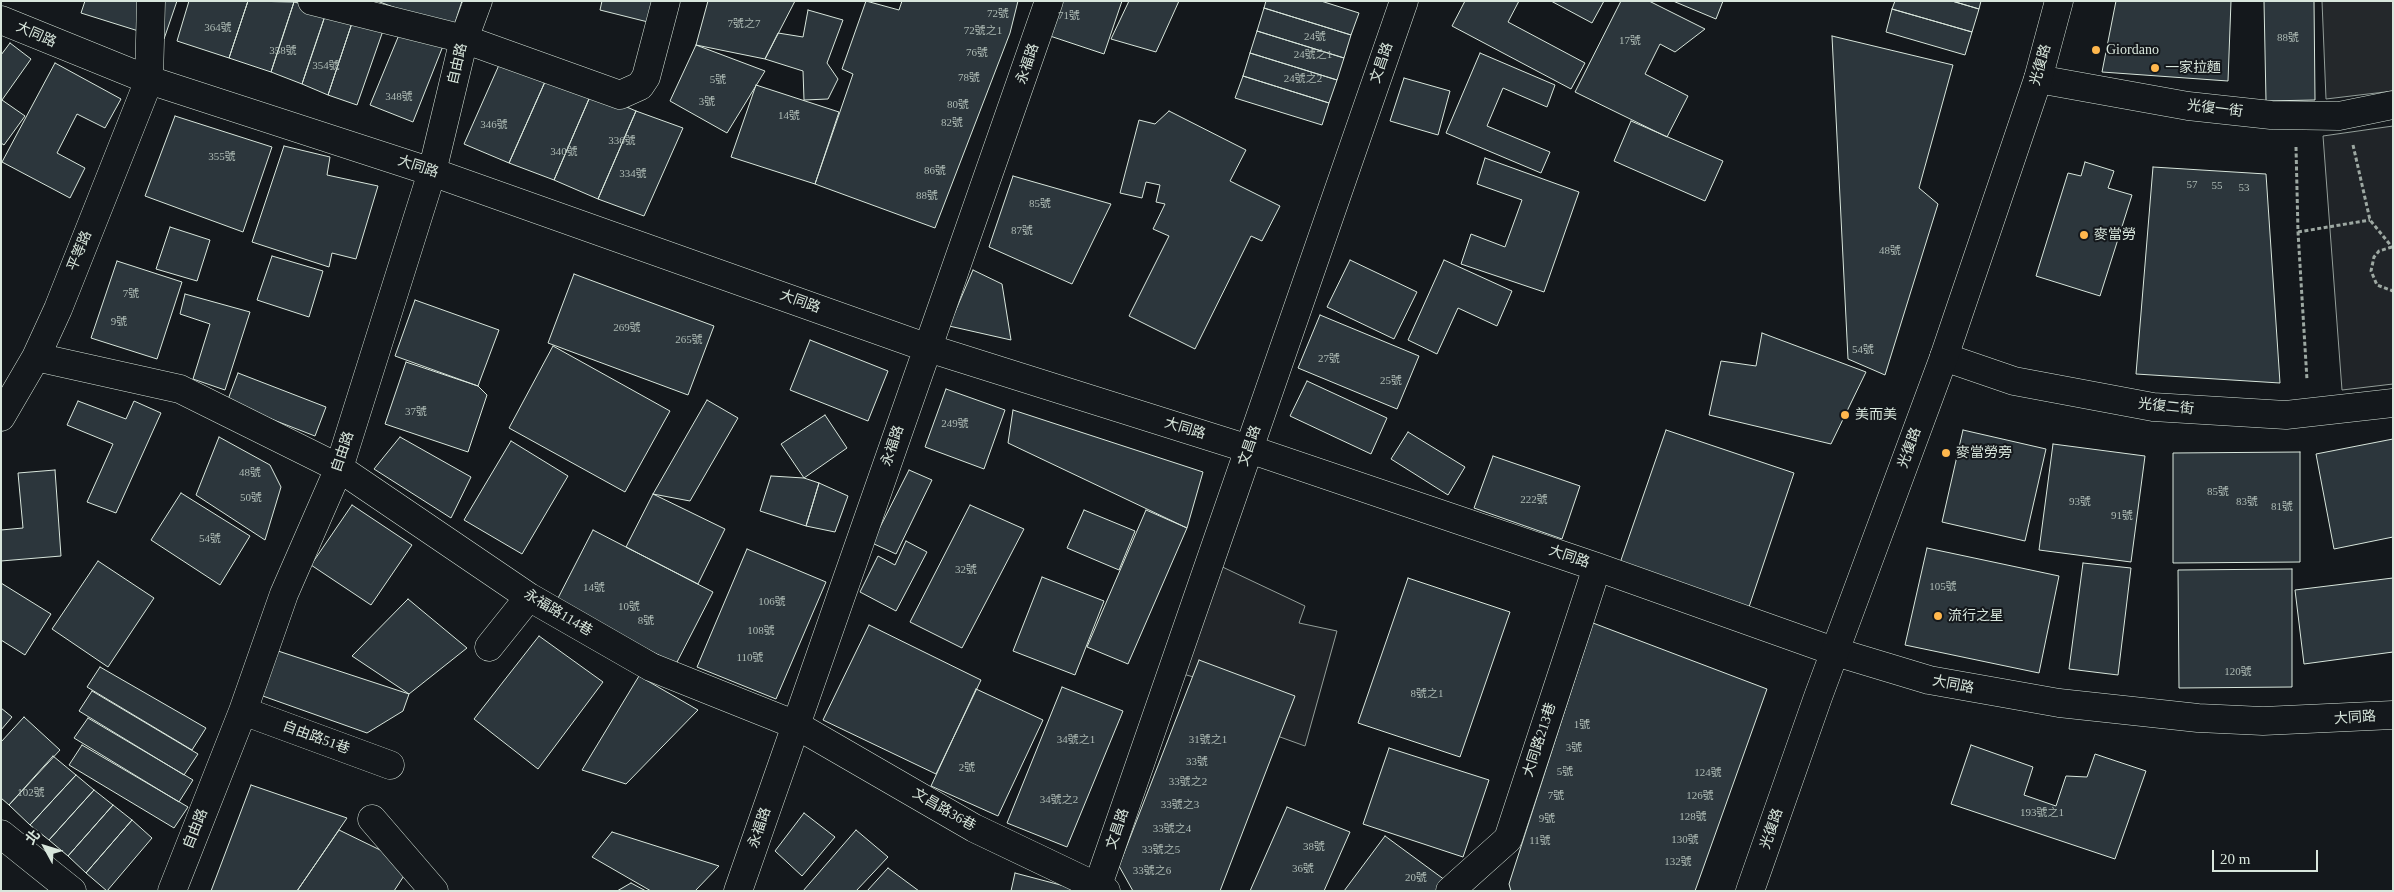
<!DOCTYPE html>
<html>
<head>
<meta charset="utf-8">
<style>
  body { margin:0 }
  #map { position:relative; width:2394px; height:892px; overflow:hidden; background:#14181c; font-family:"Times New Roman","Noto Sans TC",serif }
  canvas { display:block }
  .frame { position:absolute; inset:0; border:2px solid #d8e6dc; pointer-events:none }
  .north { position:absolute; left:20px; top:822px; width:50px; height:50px; -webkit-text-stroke:4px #14181c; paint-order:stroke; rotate:309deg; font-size:14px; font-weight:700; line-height:20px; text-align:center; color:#d8e6dc }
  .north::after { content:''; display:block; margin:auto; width:18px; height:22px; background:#d8e6dc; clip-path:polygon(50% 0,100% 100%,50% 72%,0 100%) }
  .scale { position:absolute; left:2212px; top:850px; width:106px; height:22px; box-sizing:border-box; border:2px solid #d8e6dc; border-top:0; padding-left:6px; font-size:15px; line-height:18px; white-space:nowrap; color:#d8e6dc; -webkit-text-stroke:4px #14181c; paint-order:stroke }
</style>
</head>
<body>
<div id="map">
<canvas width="2394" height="892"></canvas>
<div class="frame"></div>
<div class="north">北</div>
<div class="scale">20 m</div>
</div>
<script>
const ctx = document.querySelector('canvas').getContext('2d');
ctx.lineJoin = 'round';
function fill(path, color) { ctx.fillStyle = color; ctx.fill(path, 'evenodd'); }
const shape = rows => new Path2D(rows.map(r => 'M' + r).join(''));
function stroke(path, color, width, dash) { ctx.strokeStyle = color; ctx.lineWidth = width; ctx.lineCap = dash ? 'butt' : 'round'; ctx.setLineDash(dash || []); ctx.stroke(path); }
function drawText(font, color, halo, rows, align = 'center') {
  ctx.font = font + ' "Times New Roman","Noto Sans TC",serif'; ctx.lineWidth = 4; ctx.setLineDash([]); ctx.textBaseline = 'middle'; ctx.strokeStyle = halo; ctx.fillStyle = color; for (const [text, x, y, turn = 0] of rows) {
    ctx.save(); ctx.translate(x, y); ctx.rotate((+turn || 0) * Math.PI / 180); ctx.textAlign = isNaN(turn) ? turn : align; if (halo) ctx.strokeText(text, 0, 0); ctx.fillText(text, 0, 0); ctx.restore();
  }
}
const green = shape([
  [2393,126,2393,384,2342,390,2323,136,2393,126],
  [1214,563,1305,606,1299,623,1337,631,1305,746,1269,733,1277,701,1176,672,1214,563]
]);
fill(green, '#202428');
stroke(green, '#939e99', 1);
const parking = shape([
  [2322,1,2393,1,2393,91,2326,99,2322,1]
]);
fill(parking, '#24282b');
stroke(parking, '#939e99', 1);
const building = shape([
  [85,1,177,1,164,39,81,13,85,1],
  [189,1,248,1,229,58,177,41,189,1],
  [248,1,294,2,271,72,229,58,248,1],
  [377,1,462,1,453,29,377,1],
  [602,1,654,1,648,22,600,10,602,1],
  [708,1,795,1,765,59,696,45,708,1],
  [866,1,899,10,902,1,1018,1,1010,33,935,228,815,184,853,74,842,69,866,1],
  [1052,1,1122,1,1104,54,1041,33,1052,1],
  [1129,1,1179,1,1156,52,1111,39,1129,1],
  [1266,1,1321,1,1359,13,1351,35,1264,8,1266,1],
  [1465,1,1519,1,1508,22,1585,63,1571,89,1452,26,1465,1],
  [1551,1,1604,1,1592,23,1551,1],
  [1621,1,1649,1,1705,29,1675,52,1660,44,1645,74,1688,96,1667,137,1575,92,1621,1],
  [1673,1,1723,1,1716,19,1673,1],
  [1895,1,1952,1,1979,9,1972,32,1892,9,1895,1],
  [1952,1,1981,1,1979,9,1952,1],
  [2116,1,2231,1,2228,81,2102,72,2116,1],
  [2264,1,2314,1,2315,100,2266,101,2264,1],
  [294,2,327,10,302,84,271,72,294,2],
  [1264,8,1351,35,1344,58,1257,31,1264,8],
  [1892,9,1972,32,1965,55,1886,32,1892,9],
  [327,10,354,17,328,95,302,84,327,10],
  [808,10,843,20,827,63,838,79,828,99,804,100,803,71,765,59,778,33,803,37,808,10],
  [354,17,385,25,357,105,328,95,354,17],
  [401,30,443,46,413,122,370,105,401,30],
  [1257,31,1344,58,1337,80,1250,53,1257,31],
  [1832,36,1953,65,1919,188,1938,204,1885,375,1848,359,1832,36],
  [10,43,31,59,2,100,25,116,4,145,1,143,1,55,10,43],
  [696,45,765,71,727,133,670,101,696,45],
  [1250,53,1337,80,1329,103,1243,76,1250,53],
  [1480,53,1555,85,1547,107,1503,88,1487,126,1550,152,1541,173,1446,133,1480,53],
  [503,56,548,75,509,163,464,144,503,56],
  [55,63,121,99,105,128,77,114,57,153,85,168,70,198,2,162,55,63],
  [548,75,592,92,554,180,509,163,548,75],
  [1243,76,1329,103,1322,125,1235,98,1243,76],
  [1404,78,1450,91,1438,135,1390,121,1404,78],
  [756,85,839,112,815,184,731,157,756,85],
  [592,92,636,111,598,199,554,180,592,92],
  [636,111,683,128,644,216,598,199,636,111],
  [1169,111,1246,150,1230,181,1280,206,1262,241,1251,236,1195,349,1129,316,1169,236,1153,229,1165,204,1156,202,1160,185,1146,182,1142,198,1120,193,1139,120,1155,124,1169,111],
  [175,116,272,147,243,232,145,196,175,116],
  [1631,121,1723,161,1705,201,1614,161,1631,121],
  [284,146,330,157,327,175,378,186,356,259,332,253,329,267,252,242,284,146],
  [1485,158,1579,192,1544,292,1461,264,1471,234,1505,247,1522,200,1477,184,1485,158],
  [2085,162,2114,171,2108,188,2132,195,2100,296,2036,276,2068,173,2081,176,2085,162],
  [2153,167,2266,174,2280,383,2136,374,2153,167],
  [1013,176,1111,204,1072,284,989,247,1013,176],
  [170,227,210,240,197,281,156,269,170,227],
  [272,256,323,271,309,317,257,300,272,256],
  [1350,260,1417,292,1394,339,1327,307,1350,260],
  [1444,260,1512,291,1497,326,1458,308,1437,354,1408,340,1444,260],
  [117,261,182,282,157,359,91,338,117,261],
  [973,270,1002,284,1011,340,949,326,973,270],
  [574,274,714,326,688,395,548,343,574,274],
  [185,294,250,312,225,390,193,379,210,324,180,314,185,294],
  [415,300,499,330,478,386,395,356,415,300],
  [1320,315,1419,356,1397,409,1298,368,1320,315],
  [1762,333,1866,372,1831,444,1709,415,1721,361,1756,366,1762,333],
  [810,340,888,371,868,421,790,390,810,340],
  [553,346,670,411,625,492,509,428,553,346],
  [406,362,478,386,487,395,468,452,385,424,406,362],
  [238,373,326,407,315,436,227,402,238,373],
  [1307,381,1387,418,1371,454,1290,416,1307,381],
  [946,389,1005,410,984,469,925,447,946,389],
  [707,400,738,418,690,501,653,494,707,400],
  [78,401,126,419,134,401,161,413,116,513,87,502,113,444,67,425,78,401],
  [1013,410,1203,472,1187,528,1008,443,1013,410],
  [825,415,847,448,804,478,781,444,825,415],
  [1666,430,1794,473,1749,607,1620,563,1666,430],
  [1963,430,2046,449,2025,541,1942,522,1963,430],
  [1408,432,1465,467,1448,495,1391,459,1408,432],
  [219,437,270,465,281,487,265,540,196,495,219,437],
  [400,437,471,477,451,518,374,469,400,437],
  [2393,439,2393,537,2334,549,2316,454,2393,439],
  [511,441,568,476,522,554,464,520,511,441],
  [2053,444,2145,456,2131,562,2039,550,2053,444],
  [2300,452,2300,562,2173,563,2173,453,2300,452],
  [1493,456,1580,486,1562,539,1474,508,1493,456],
  [55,470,61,556,1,561,1,530,23,528,18,473,55,470],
  [909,470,932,480,896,554,872,543,909,470],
  [771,476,804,478,819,483,806,526,760,511,771,476],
  [819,483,848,496,835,532,806,526,819,483],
  [181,493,250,536,220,585,151,540,181,493],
  [653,494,725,529,698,584,626,547,653,494],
  [352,505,412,545,371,605,311,565,352,505],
  [970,505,1024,529,962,648,910,622,970,505],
  [1084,510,1135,531,1119,570,1067,548,1084,510],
  [1146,510,1187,528,1128,664,1087,647,1146,510],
  [593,530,713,592,676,664,556,602,593,530],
  [906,541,927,552,896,611,860,592,878,556,895,565,906,541],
  [1927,548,2059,576,2039,673,1905,645,1927,548],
  [747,549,826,582,776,699,697,667,747,549],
  [98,561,154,598,108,667,52,629,98,561],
  [2083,563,2131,568,2118,675,2069,669,2083,563],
  [2292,569,2292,687,2179,688,2178,570,2292,569],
  [1042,577,1104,601,1075,675,1013,651,1042,577],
  [1408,578,1510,612,1460,757,1358,723,1408,578],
  [2393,578,2393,652,2304,664,2295,590,2393,578],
  [1,583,51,614,25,655,1,640,1,583],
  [408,599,467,648,409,694,352,656,408,599],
  [1593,623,1767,689,1695,891,1511,891,1509,884,1593,623],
  [869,625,981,680,936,774,823,720,869,625],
  [539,636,603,682,538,769,474,719,539,636],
  [275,650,409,694,403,711,367,733,260,695,275,650],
  [1199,660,1295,696,1220,891,1133,891,1119,866,1199,660],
  [100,667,206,728,192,750,87,687,100,667],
  [639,676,698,710,626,784,582,770,639,676],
  [1062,687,1123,711,1067,847,1007,823,1062,687],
  [976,689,1043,720,998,816,931,786,976,689],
  [92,691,198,754,184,775,79,711,92,691],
  [1,708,12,717,1,730,1,708],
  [24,717,60,750,9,805,1,798,1,742,24,717],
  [88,718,193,780,179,802,74,738,88,718],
  [82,745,188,807,174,828,69,765,82,745],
  [1971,745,2033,767,2024,795,2056,806,2066,776,2087,777,2095,754,2146,771,2115,859,1951,804,1971,745],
  [1389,748,1489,780,1463,857,1363,824,1389,748],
  [53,756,76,775,30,825,9,805,53,756],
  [76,775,94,790,49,840,30,825,76,775],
  [251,785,347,818,297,891,211,891,251,785],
  [94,790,113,805,68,856,49,840,94,790],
  [113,805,132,820,86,873,68,856,113,805],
  [1287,807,1350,832,1324,891,1250,891,1287,807],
  [804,813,835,837,802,876,775,851,804,813],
  [132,820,152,838,107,891,86,873,132,820],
  [339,830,411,865,394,891,297,891,339,830],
  [856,830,888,857,856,891,803,891,856,830],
  [612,832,719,866,695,891,651,891,592,857,612,832],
  [1385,836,1449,883,1444,891,1344,891,1385,836],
  [888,868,919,891,867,891,888,868],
  [1015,873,1072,888,1071,891,1011,891,1015,873],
  [631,883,646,891,617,891,631,883]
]);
fill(building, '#2c363c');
stroke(building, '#d8e6dc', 1);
const minor = shape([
  [312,1,464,39,620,95,640,86,646,77,666,1],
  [1,20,149,80,432,172,928,348,1249,449,1597,567,1836,652,1929,680,2059,703,2198,718,2263,721,2393,715],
  [2038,79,2188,106,2271,115,2339,116,2393,105],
  [36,357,180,389,339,468,529,597,651,667,796,725,974,828,1106,891],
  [1944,357,2014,381,2153,407,2286,415,2393,403],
  [1,417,36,357,58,309,149,80,151,1],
  [489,647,529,597],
  [243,711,390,765],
  [372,819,434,891],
  [1,834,72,891],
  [172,891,243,711,284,594,339,468,432,172,464,39,478,1],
  [738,891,1049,1],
  [1096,891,1404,1],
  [1450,891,1508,839,1597,567]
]);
const major = shape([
  [1750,891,1818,697,1944,357,2038,79,2059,1]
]);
stroke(minor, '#d8e6dc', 29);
stroke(major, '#d8e6dc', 29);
stroke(shape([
  [2353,145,2370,220,2392,247],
  [2296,147,2298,232,2307,380],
  [2298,232,2370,220],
  [2392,247,2379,251,2374,257,2371,271,2377,285,2393,291]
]), '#9da8a2', 3, [4, 2.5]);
stroke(minor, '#14181c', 28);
stroke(major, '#14181c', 28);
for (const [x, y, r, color] of [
  [2096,50,5,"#ffb74d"],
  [2155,68,5,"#ffb74d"],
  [2084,235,5,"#ffb74d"],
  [1845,415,5,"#ffb74d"],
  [1946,453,5,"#ffb74d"],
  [1938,616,5,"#ffb74d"]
]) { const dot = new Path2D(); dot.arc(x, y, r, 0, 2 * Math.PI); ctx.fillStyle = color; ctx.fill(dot); stroke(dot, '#14181c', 2); }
drawText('11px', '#adbab4', null, [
  ["72號",998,14],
  ["71號",1069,16],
  ["7號之7",744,24],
  ["364號",218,28],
  ["72號之1",983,31],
  ["24號",1315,37],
  ["88號",2288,38],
  ["17號",1630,41],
  ["358號",283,51],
  ["76號",977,53],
  ["24號之1",1313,55],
  ["354號",326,66],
  ["78號",969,78],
  ["24號之2",1303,79],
  ["5號",718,80],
  ["348號",399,97],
  ["3號",707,102],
  ["80號",958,105],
  ["14號",789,116],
  ["82號",952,123],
  ["346號",494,125],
  ["336號",622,141],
  ["340號",564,152],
  ["355號",222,157],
  ["86號",935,171],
  ["334號",633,174],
  ["57",2192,185],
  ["55",2217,186],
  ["53",2244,188],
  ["88號",927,196],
  ["85號",1040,204],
  ["87號",1022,231],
  ["48號",1890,251],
  ["7號",131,294],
  ["9號",119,322],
  ["269號",627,328],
  ["265號",689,340],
  ["54號",1863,350],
  ["27號",1329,359],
  ["25號",1391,381],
  ["37號",416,412],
  ["249號",955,424],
  ["48號",250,473],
  ["85號",2218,492],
  ["50號",251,498],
  ["222號",1534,500],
  ["93號",2080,502],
  ["83號",2247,502],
  ["81號",2282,507],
  ["91號",2122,516],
  ["54號",210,539],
  ["32號",966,570],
  ["105號",1943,587],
  ["14號",594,588],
  ["106號",772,602],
  ["10號",629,607],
  ["8號",646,621],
  ["108號",761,631],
  ["110號",750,658],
  ["120號",2238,672],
  ["8號之1",1427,694],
  ["1號",1582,725],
  ["34號之1",1076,740],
  ["31號之1",1208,740],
  ["3號",1574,748],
  ["33號",1197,762],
  ["2號",967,768],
  ["5號",1565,772],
  ["124號",1708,773],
  ["33號之2",1188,782],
  ["102號",31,793],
  ["7號",1556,796],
  ["126號",1700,796],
  ["34號之2",1059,800],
  ["33號之3",1180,805],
  ["193號之1",2042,813],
  ["128號",1693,817],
  ["9號",1547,819],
  ["33號之4",1172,829],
  ["130號",1685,840],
  ["11號",1540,841],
  ["38號",1314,847],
  ["33號之5",1161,850],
  ["132號",1678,862],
  ["36號",1303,869],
  ["33號之6",1152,871],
  ["20號",1416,878]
]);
drawText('14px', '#d8e6dc', '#14181c', [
  ["大同路",36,35,24],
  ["文昌路",1382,63,-71],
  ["自由路",458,64,-77],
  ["永福路",1028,64,-71],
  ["光復路",2041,65,-74],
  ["光復一街",2215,109,7],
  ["大同路",418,167,18],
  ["平等路",80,251,-68],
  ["大同路",800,302,20],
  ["光復二街",2166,407,6],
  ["大同路",1185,429,17],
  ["永福路",893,446,-71],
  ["文昌路",1250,446,-71],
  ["光復路",1910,448,-70],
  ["自由路",343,452,-71],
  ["大同路",1569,557,19],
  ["永福路114巷",558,613,31],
  ["大同路",1953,685,11],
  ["大同路",2355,718,-4],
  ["自由路51巷",316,738,20],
  ["大同路213巷",1540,740,-72],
  ["文昌路36巷",944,810,30],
  ["永福路",760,828,-71],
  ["自由路",196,829,-68],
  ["文昌路",1118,829,-71],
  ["光復路",1772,829,-71]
]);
drawText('14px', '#d8e6dc', '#14181c', [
  ["Giordano",2106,50],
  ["一家拉麵",2165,68],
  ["麥當勞",2094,235],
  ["美而美",1855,415],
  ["麥當勞旁",1956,453],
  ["流行之星",1948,616]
], 'left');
</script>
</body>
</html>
